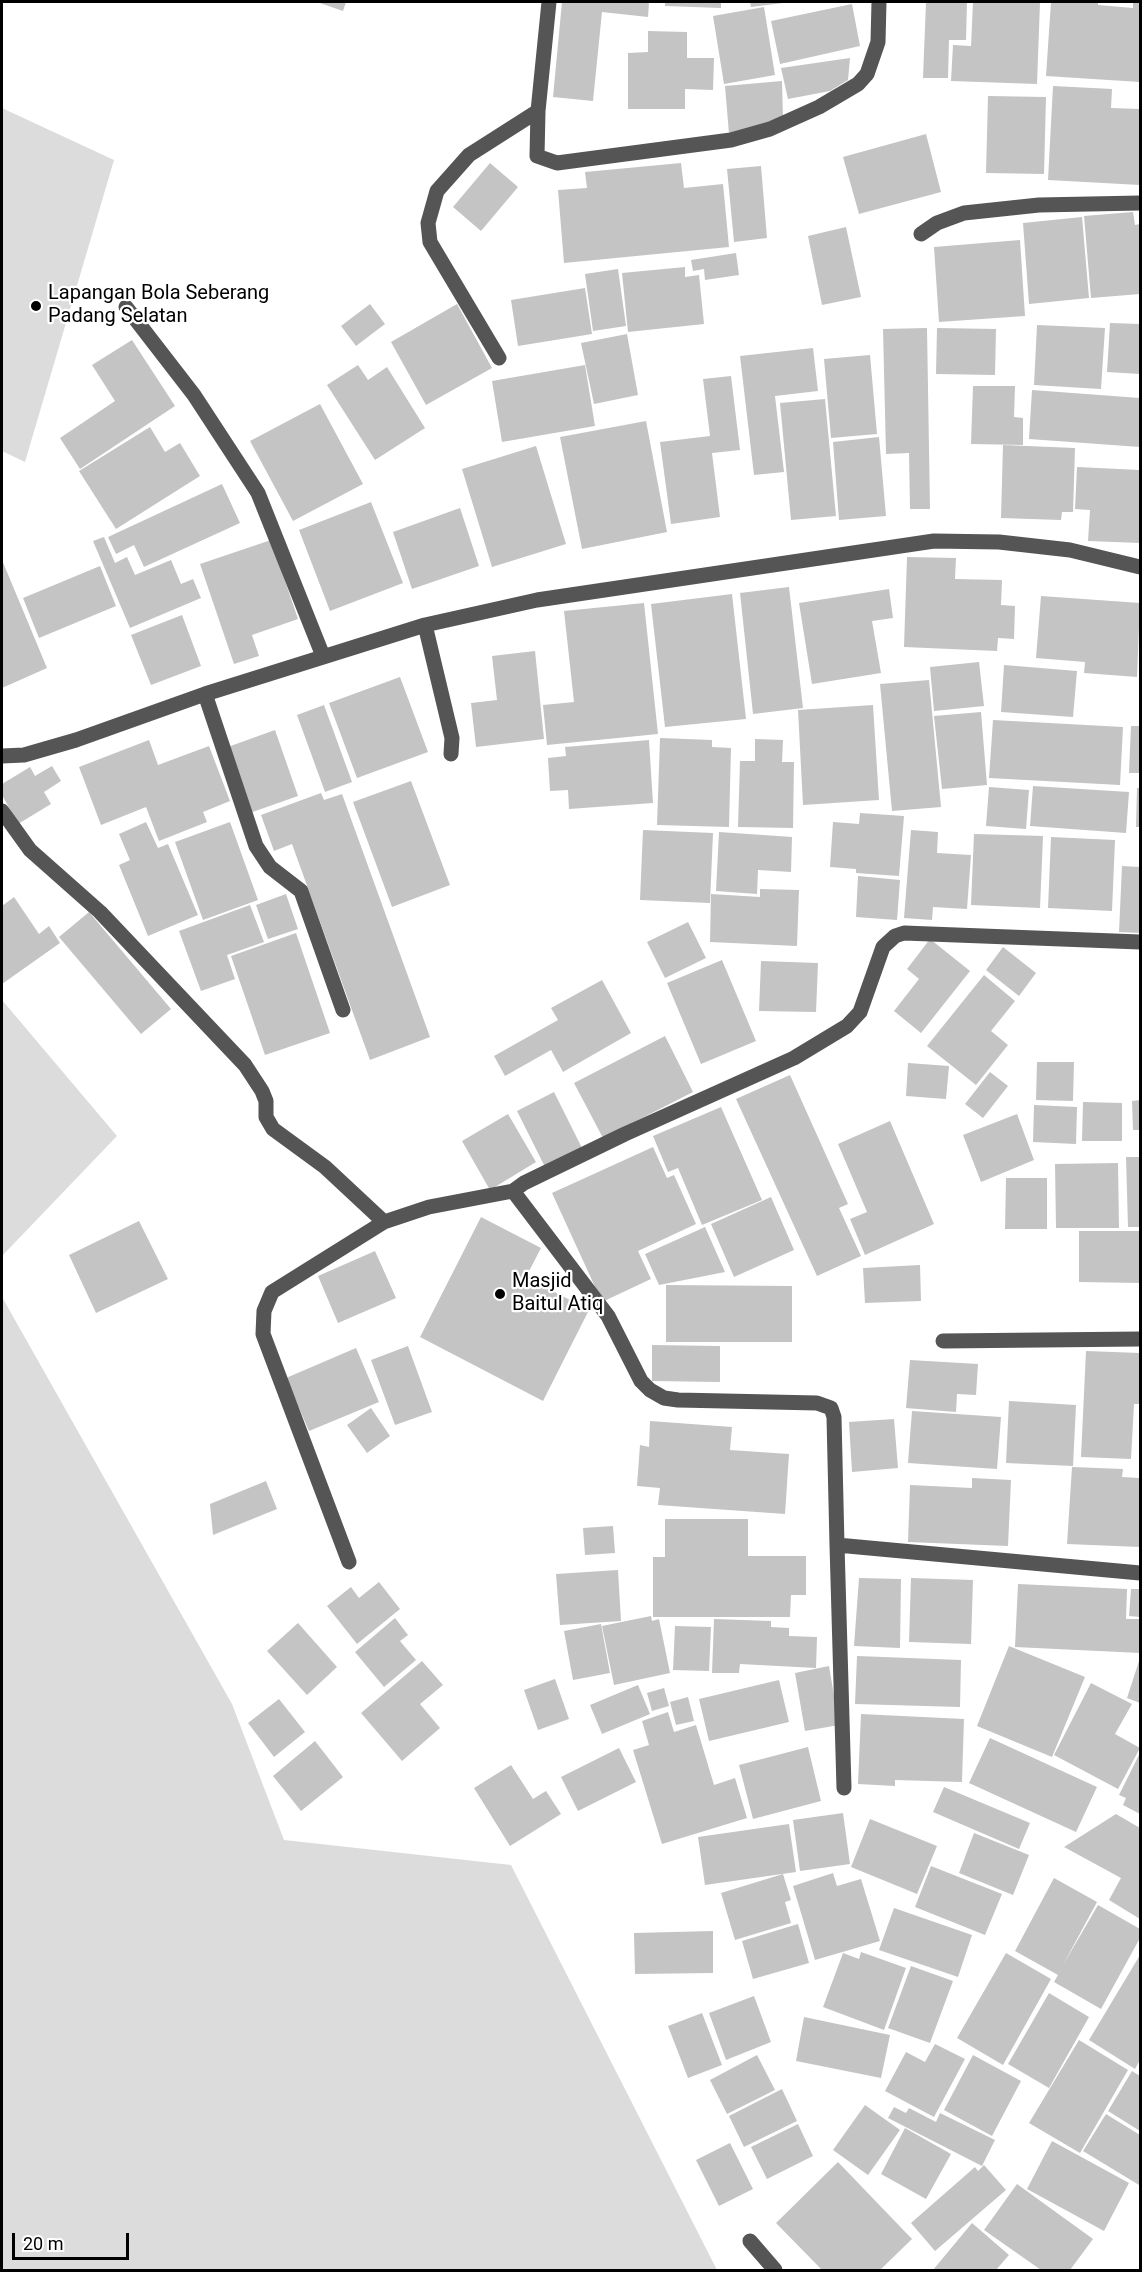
<!DOCTYPE html>
<html>
<head>
<meta charset="utf-8">
<style>
  body { margin:0 }
  #map { position:relative; width:1142px; height:2272px; overflow:hidden; background:#fff; font-family:Roboto,sans-serif }
  canvas { display:block }
  .frame { position:absolute; inset:0; border:3px solid #000; pointer-events:none }
  .scale { position:absolute; left:12px; top:2233px; width:117px; height:27px; box-sizing:border-box; border:3px solid #000; border-top:0; padding-left:8px; font-size:18px; line-height:21px; white-space:nowrap; color:#000; -webkit-text-stroke:4px #fff; paint-order:stroke }
</style>
</head>
<body>
<div id="map">
<canvas width="1142" height="2272"></canvas>
<div class="frame"></div>
<div class="scale">20 m</div>
</div>
<script>
const ctx = document.querySelector('canvas').getContext('2d');
ctx.lineJoin = 'round';
function fill(path, color) { ctx.fillStyle = color; ctx.fill(path, 'evenodd'); }
const shape = rows => new Path2D(rows.map(r => 'M' + r).join(''));
function stroke(path, color, width, dash) { ctx.strokeStyle = color; ctx.lineWidth = width; ctx.lineCap = dash ? 'butt' : 'round'; ctx.setLineDash(dash || []); ctx.stroke(path); }
function drawText(font, color, halo, rows, align = 'center') {
  ctx.font = font + ' Roboto,sans-serif'; ctx.lineWidth = 4.5; ctx.setLineDash([]); ctx.textBaseline = 'middle'; ctx.strokeStyle = halo; ctx.fillStyle = color; for (const [text, x, y, turn = 0] of rows) {
    ctx.save(); ctx.translate(x, y); ctx.rotate((+turn || 0) * Math.PI / 180); ctx.textAlign = isNaN(turn) ? turn : align; if (halo) ctx.strokeText(text, 0, 0); ctx.fillText(text, 0, 0); ctx.restore();
  }
}
fill(shape([
  [2,108,114,160,25,462,2,451],
  [2,1000,117,1136,2,1256],
  [2,1297,232,1704,284,1840,511,1865,717,2270,2,2270]
]), '#dcdcdc');
fill(shape([
  [317,2,346,2,343,11],
  [562,2,649,2,648,17,602,12,593,101,553,97],
  [665,2,721,2,721,8,665,6],
  [750,2,782,2,783,3,751,7],
  [926,2,967,2,966,40,949,40,948,78,923,78],
  [973,2,1040,2,1037,84,951,81,953,45,971,46],
  [1051,2,1098,2,1098,5,1133,8,1133,2,1140,2,1140,82,1046,76],
  [852,4,860,46,780,64,771,21],
  [764,7,775,75,724,84,713,16],
  [648,31,687,32,687,58,714,58,713,90,685,89,685,109,628,109,628,53,648,52],
  [850,58,848,80,830,91,788,99,781,68],
  [782,81,783,119,729,134,725,86],
  [1053,86,1112,89,1111,108,1140,109,1140,185,1048,180],
  [988,96,1046,97,1044,174,986,173],
  [926,134,941,192,859,214,843,157],
  [490,163,518,187,481,231,453,207],
  [681,163,684,188,723,184,729,247,564,263,558,190,587,188,585,172],
  [761,166,767,238,734,242,727,169],
  [1133,212,1135,225,1140,224,1140,294,1091,298,1084,216],
  [1082,217,1089,298,1029,304,1023,223],
  [846,227,861,297,822,305,808,236],
  [1020,240,1025,316,939,322,934,247],
  [736,253,739,275,705,280,704,269,693,271,691,260],
  [685,267,685,277,699,275,704,324,628,332,622,273],
  [618,269,626,326,593,331,585,274],
  [585,288,592,334,518,346,511,300],
  [370,304,385,324,356,346,341,326],
  [457,304,492,368,426,405,391,342],
  [1110,323,1140,324,1140,374,1107,372],
  [1037,325,1105,328,1101,389,1034,385],
  [927,328,930,509,910,509,909,453,886,454,883,329],
  [937,328,996,329,995,375,936,374],
  [627,334,638,395,594,404,581,343],
  [132,340,175,406,80,469,60,438,115,401,92,365],
  [813,348,818,391,775,396,784,472,754,475,740,356],
  [870,355,877,434,831,438,824,359],
  [358,365,368,380,387,367,425,428,375,460,327,385],
  [585,365,595,426,502,442,492,381],
  [731,376,740,450,712,453,720,517,671,524,660,442,710,436,703,379],
  [973,386,1015,386,1014,417,1023,418,1023,445,971,444],
  [1032,390,1140,398,1140,447,1029,439],
  [825,399,836,516,791,520,780,403],
  [320,404,363,484,293,521,250,441],
  [646,421,667,532,582,549,560,437],
  [150,427,165,452,180,443,200,476,116,529,79,471],
  [879,437,886,516,839,520,833,442],
  [1003,445,1075,448,1073,512,1062,512,1061,520,1001,518],
  [536,446,566,544,492,567,462,469],
  [1077,467,1140,470,1140,543,1088,541,1090,510,1075,509],
  [222,484,240,523,144,567,134,545,116,554,108,537],
  [371,502,403,583,330,611,299,530],
  [460,508,479,566,412,589,393,532],
  [104,537,115,563,127,557,135,575,171,560,181,584,193,579,201,598,130,628,93,541],
  [271,540,298,619,252,635,259,656,234,664,200,564],
  [907,557,956,558,955,579,1002,580,1001,605,1015,606,1014,639,998,638,997,651,904,647],
  [2,560,47,668,2,688],
  [100,566,116,606,39,638,23,598],
  [789,587,803,708,753,714,740,593],
  [889,589,893,618,872,621,881,673,812,684,799,603],
  [732,594,746,719,665,727,651,604],
  [1041,596,1140,603,1137,677,1084,673,1085,662,1036,658],
  [644,603,658,734,547,745,543,705,574,702,564,611],
  [182,615,201,666,151,685,131,635],
  [535,651,544,739,476,747,471,703,497,700,492,656],
  [979,662,984,706,934,711,930,667],
  [1004,665,1077,671,1073,717,1001,712],
  [400,677,428,752,357,778,329,703],
  [929,680,941,807,892,811,880,684],
  [324,705,352,782,325,792,297,715],
  [873,705,879,800,803,805,798,710],
  [981,712,987,785,942,789,934,716],
  [993,720,1123,727,1120,785,989,778],
  [1131,726,1140,726,1140,773,1129,773],
  [275,730,298,796,247,814,225,748],
  [660,738,712,740,712,747,731,748,729,827,657,825],
  [755,739,783,740,782,762,794,762,793,828,738,827,740,761,755,761],
  [149,740,158,765,209,746,230,801,203,812,207,822,159,841,146,807,101,825,79,767],
  [649,740,653,803,569,809,568,790,550,791,548,758,566,756,565,747],
  [52,766,61,781,44,792,51,804,18,824,2,795,2,784,30,767,35,776],
  [411,781,450,885,392,907,353,802],
  [1033,786,1129,792,1126,833,1030,826],
  [989,787,1029,790,1026,829,986,826],
  [1137,788,1140,788,1140,827,1136,827],
  [321,793,324,800,342,794,430,1037,370,1060,292,844,274,851,261,815],
  [860,813,904,816,899,876,856,873,856,869,830,867,833,822,859,824],
  [146,822,158,848,168,844,198,915,148,936,119,865,130,860,119,834],
  [230,822,258,900,203,920,175,842],
  [643,830,713,833,710,903,640,900],
  [911,830,938,832,937,853,971,855,967,909,933,907,932,920,904,918],
  [719,832,792,837,791,872,758,870,757,894,716,891],
  [974,834,1043,836,1040,908,971,905],
  [1051,837,1115,840,1112,911,1048,908],
  [1122,866,1140,867,1140,933,1119,932],
  [858,876,900,880,897,920,856,917],
  [760,889,799,890,797,946,710,942,711,894,760,897],
  [286,894,298,929,268,939,256,905],
  [14,897,39,934,49,926,60,943,2,984,2,906],
  [250,905,264,942,227,955,235,979,201,991,179,931],
  [89,912,171,1009,141,1034,59,937],
  [688,922,706,958,665,978,647,942],
  [296,933,330,1033,265,1055,231,956],
  [930,939,970,971,921,1033,894,1011,919,979,907,969],
  [1003,947,1036,973,1019,996,986,970],
  [722,960,756,1041,701,1064,667,983],
  [761,961,818,963,816,1012,759,1011],
  [984,975,1015,1001,991,1031,1008,1045,976,1085,927,1046],
  [602,980,631,1033,563,1072,551,1050,505,1076,494,1056,558,1020,551,1008],
  [665,1036,693,1092,603,1138,574,1083],
  [1037,1062,1074,1062,1073,1101,1036,1100],
  [908,1063,949,1066,946,1099,906,1096],
  [990,1072,1008,1086,983,1118,965,1104],
  [790,1075,848,1204,839,1208,861,1256,817,1276,736,1099],
  [554,1092,582,1148,545,1167,517,1111],
  [1140,1100,1140,1130,1133,1130,1132,1101],
  [1083,1102,1122,1103,1122,1141,1082,1141],
  [1034,1105,1077,1107,1076,1144,1033,1142],
  [721,1107,762,1200,702,1225,678,1168,668,1172,653,1136],
  [508,1114,536,1162,490,1190,462,1141],
  [1017,1114,1034,1160,981,1182,963,1135],
  [890,1121,934,1224,865,1255,850,1219,867,1212,838,1144],
  [653,1147,667,1178,674,1175,696,1224,638,1251,651,1279,602,1302,552,1193],
  [1126,1157,1140,1157,1140,1227,1128,1227],
  [1118,1163,1119,1228,1056,1228,1055,1164],
  [1006,1178,1047,1178,1047,1229,1005,1229],
  [771,1197,794,1250,734,1277,711,1224],
  [481,1217,541,1248,526,1277,589,1310,543,1401,420,1337],
  [139,1221,168,1279,96,1313,69,1255],
  [705,1227,725,1272,659,1285,645,1254],
  [1079,1231,1140,1231,1140,1283,1079,1282],
  [375,1251,396,1298,338,1323,318,1276],
  [920,1265,921,1301,865,1303,863,1268],
  [666,1285,792,1286,792,1342,666,1342],
  [652,1345,720,1346,720,1382,652,1381],
  [408,1346,432,1412,395,1425,371,1360],
  [356,1348,379,1402,309,1431,286,1378],
  [1086,1351,1140,1353,1140,1404,1134,1404,1131,1459,1081,1457],
  [910,1360,978,1364,976,1395,957,1394,956,1412,906,1408],
  [1009,1401,1076,1405,1073,1466,1006,1463],
  [371,1408,390,1436,367,1453,347,1425],
  [912,1411,1001,1417,997,1469,908,1463],
  [894,1419,898,1468,852,1472,849,1422],
  [650,1421,732,1427,730,1450,789,1454,785,1514,658,1505,660,1488,637,1486,640,1445,649,1447],
  [1072,1467,1123,1469,1122,1477,1140,1478,1140,1547,1067,1544],
  [972,1478,1011,1480,1008,1546,908,1542,910,1485,972,1488],
  [266,1481,277,1509,213,1535,210,1504],
  [665,1519,748,1519,748,1556,806,1556,806,1595,791,1595,790,1617,653,1617,653,1557,665,1557],
  [613,1526,615,1553,585,1555,583,1528],
  [618,1570,621,1621,560,1625,556,1574],
  [859,1578,901,1579,900,1648,854,1646],
  [911,1578,973,1580,971,1644,909,1642],
  [379,1582,400,1609,357,1644,327,1606,351,1587,359,1598],
  [1018,1584,1127,1589,1126,1619,1140,1619,1140,1653,1015,1647],
  [1131,1589,1140,1589,1140,1617,1129,1616],
  [651,1616,652,1621,659,1619,670,1673,614,1685,602,1626],
  [395,1618,408,1635,400,1641,416,1660,384,1687,355,1652],
  [714,1619,771,1621,771,1627,789,1628,789,1636,817,1637,816,1668,740,1664,739,1673,712,1673],
  [298,1623,337,1667,307,1695,267,1651],
  [601,1624,610,1673,573,1680,564,1631],
  [675,1626,711,1627,709,1671,673,1670],
  [1009,1646,1085,1677,1052,1757,977,1726],
  [857,1656,961,1660,960,1707,855,1704],
  [1140,1658,1140,1703,1127,1698],
  [422,1661,443,1685,420,1704,440,1728,402,1761,361,1713],
  [829,1666,839,1725,805,1731,795,1673],
  [555,1679,569,1719,538,1730,524,1690],
  [779,1680,789,1722,709,1741,699,1699],
  [1091,1683,1132,1704,1115,1734,1140,1748,1118,1789,1054,1755],
  [638,1685,650,1714,602,1734,590,1705],
  [664,1688,669,1706,652,1711,647,1693],
  [688,1697,694,1721,676,1725,670,1702],
  [279,1699,305,1732,274,1757,248,1723],
  [668,1712,674,1732,696,1725,714,1785,735,1778,747,1818,662,1844,633,1750,649,1745,642,1721],
  [861,1714,964,1719,962,1782,895,1780,895,1786,858,1784],
  [990,1738,1097,1787,1076,1832,969,1783],
  [315,1741,343,1777,301,1811,273,1776],
  [808,1747,821,1801,753,1819,739,1765],
  [619,1748,636,1782,578,1811,561,1777],
  [1140,1753,1140,1814,1123,1805,1126,1798,1119,1795],
  [511,1765,533,1799,546,1791,561,1814,510,1846,474,1788],
  [944,1787,1030,1823,1019,1849,933,1812],
  [843,1813,850,1864,800,1871,793,1820],
  [1116,1814,1140,1828,1140,1919,1109,1900,1121,1878,1064,1847],
  [870,1819,937,1846,917,1894,851,1867],
  [789,1824,796,1872,705,1885,698,1837],
  [974,1833,1029,1855,1013,1895,959,1873],
  [931,1866,1002,1894,985,1935,915,1907],
  [833,1873,837,1886,861,1879,880,1941,815,1960,793,1886],
  [783,1874,791,1900,785,1902,791,1923,735,1940,721,1893],
  [1054,1878,1097,1902,1063,1965,1098,1905,1140,1929,1140,1938,1101,2009,1054,1982,1058,1975,1015,1951],
  [894,1908,972,1935,958,1977,879,1950],
  [798,1924,809,1963,753,1979,742,1941],
  [713,1931,713,1973,635,1974,634,1933],
  [861,1952,906,1968,884,2030,823,2007,843,1953,859,1959],
  [1006,1953,1051,1979,1003,2065,957,2038],
  [1140,1955,1140,2060,1135,2069,1089,2040],
  [911,1966,953,1981,930,2043,888,2028],
  [1049,1993,1089,2017,1049,2088,1008,2064],
  [754,1996,771,2042,726,2060,709,2013],
  [702,2013,722,2065,688,2078,668,2026],
  [804,2017,890,2035,881,2078,796,2061],
  [1079,2040,1128,2070,1080,2153,1029,2123],
  [935,2044,965,2059,934,2117,885,2091,906,2052,925,2062],
  [757,2055,775,2090,727,2114,710,2080],
  [973,2055,1021,2081,992,2136,944,2110],
  [1132,2071,1140,2076,1140,2131,1108,2111],
  [782,2089,797,2121,744,2147,729,2116],
  [865,2105,900,2130,868,2175,833,2150],
  [894,2107,906,2113,909,2108,936,2122,940,2113,995,2140,982,2166,888,2118],
  [1106,2114,1140,2135,1139,2185,1083,2151],
  [798,2124,813,2156,767,2179,751,2147],
  [905,2128,951,2154,926,2199,881,2174],
  [1052,2141,1129,2183,1104,2231,1027,2189],
  [730,2143,753,2189,719,2206,696,2160],
  [838,2162,912,2239,880,2270,822,2270,776,2223],
  [984,2165,1006,2190,935,2251,911,2223,975,2167,978,2171],
  [1017,2184,1093,2239,1070,2270,1041,2270,984,2230],
  [972,2223,1009,2255,996,2270,933,2270]
]), '#c4c4c4');
stroke(shape([
  [549,2,538,111,537,156,557,163,731,140,770,129,819,107,858,84,867,74,878,42,879,2],
  [921,234,937,223,964,213,1039,205,1140,203],
  [126,307,194,395,258,493,323,656],
  [499,358,430,242,428,223,437,191,469,155,538,111],
  [425,625,452,738,451,754],
  [205,694,256,846,270,867,301,891,343,1010],
  [2,756,24,755,76,740,205,694,425,625,537,600,934,541,999,542,1070,550,1140,567],
  [2,811,30,850,100,912,245,1065,262,1091,266,1101,266,1117,273,1129,325,1167,384,1222],
  [1140,942,904,933,895,936,883,947,860,1012,847,1026,794,1058,625,1134,524,1183,513,1191,608,1316,641,1381,650,1390,664,1398,678,1400,817,1403,831,1408,834,1417,837,1545,1140,1573],
  [943,1341,1140,1339],
  [837,1545,844,1788],
  [349,1562,263,1334,264,1311,272,1292,384,1222,429,1207,513,1191],
  [750,2241,775,2270]
]), '#555', 15);
for (const [x, y, r, color] of [
  [36,306,6,"#000"],
  [500,1294,6,"#000"]
]) { const dot = new Path2D(); dot.arc(x, y, r, 0, 2 * Math.PI); ctx.fillStyle = color; ctx.fill(dot); stroke(dot, '#fff', 2); }
drawText('20px', '#000', '#fff', [
  ["Lapangan Bola Seberang",48,294],
  ["Padang Selatan",48,317],
  ["Masjid",512,1282],
  ["Baitul Atiq",512,1305]
], 'left');
</script>
</body>
</html>
